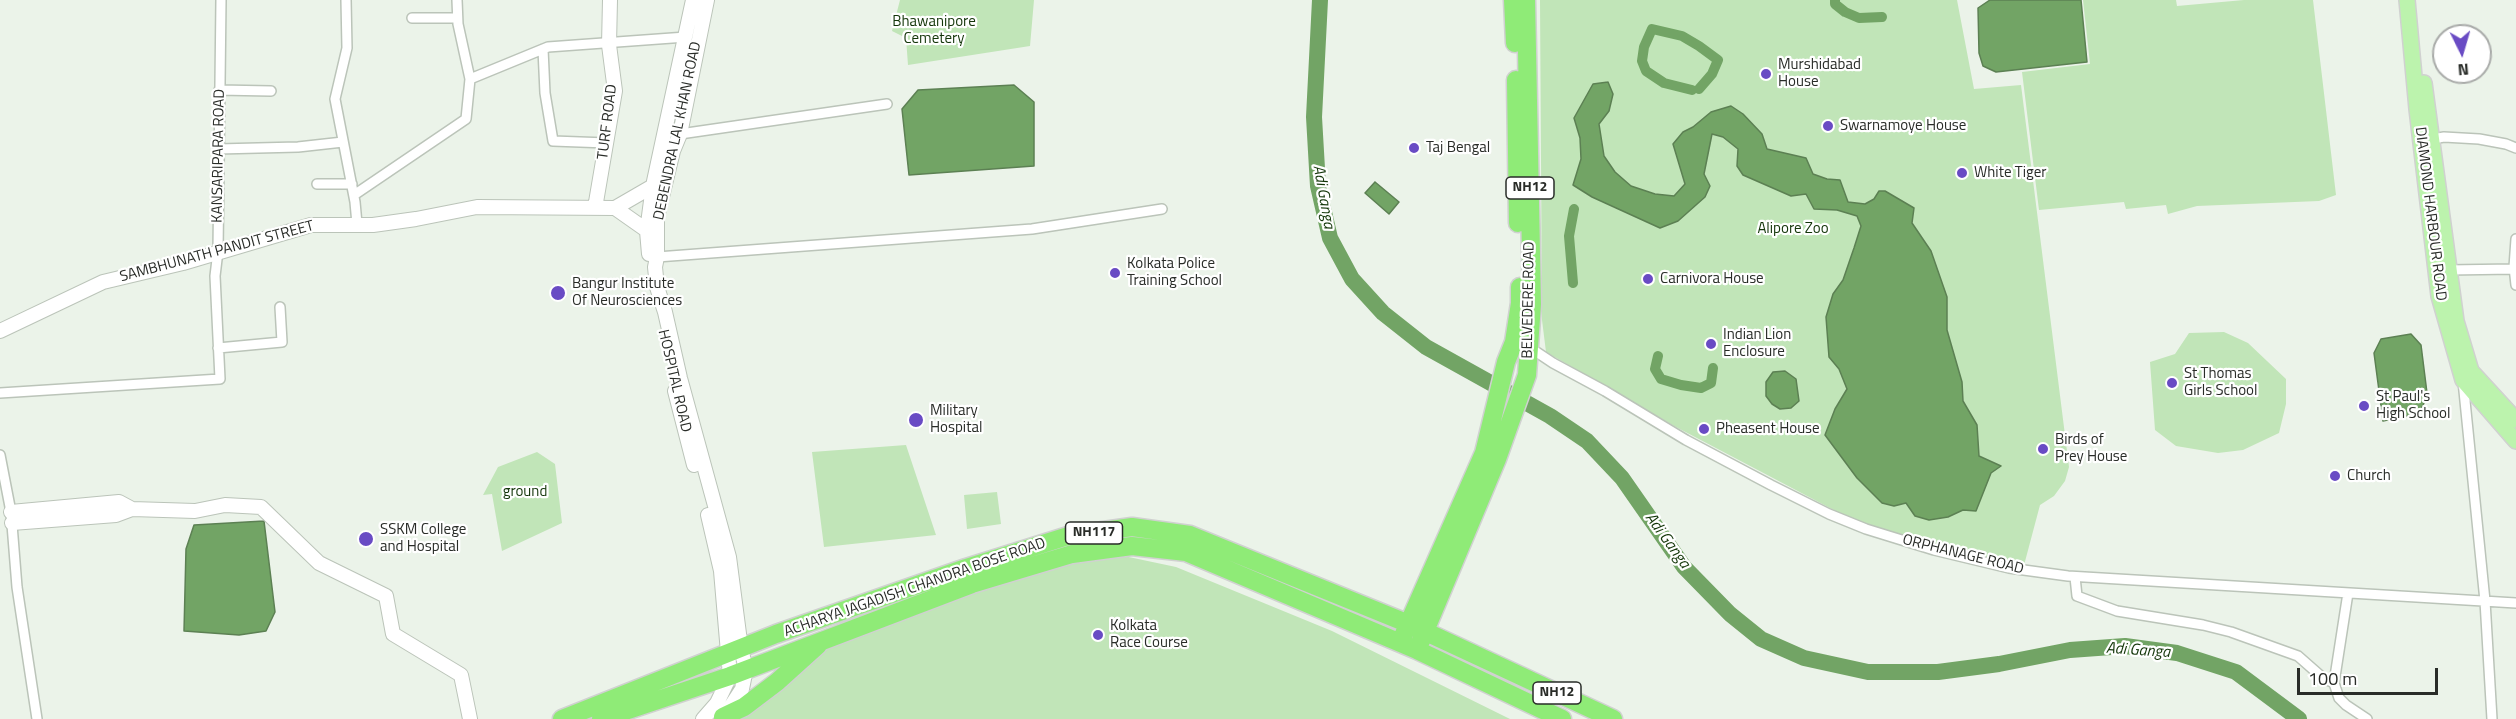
<!DOCTYPE html>
<html>
<head>
<meta charset="utf-8">
<style>
  body { margin:0 }
  #map { position:relative; width:2516px; height:719px; overflow:hidden; background:#ebf3e9; font-family:"Titillium Web",sans-serif }
  canvas { display:block }
  .north { position:absolute; left:2432px; top:24px; width:60px; height:60px; box-sizing:border-box; background:#fff; border:2px solid #a9aba9; border-radius:50%; rotate:175deg; font-size:16px; font-weight:700; line-height:24px; text-align:center; color:#292c28 }
  .north::after { content:''; display:block; margin:auto; width:21px; height:27px; background:#694bc4; clip-path:polygon(50% 0,100% 100%,50% 72%,0 100%) }
  .scale { position:absolute; left:2297px; top:668px; width:141px; height:27px; box-sizing:border-box; border:3px solid #292c28; border-top:0; padding-left:8px; font-size:18px; line-height:21px; white-space:nowrap; color:#292c28; -webkit-text-stroke:4px #fff; paint-order:stroke }
</style>
</head>
<body>
<div id="map">
<canvas width="2516" height="719"></canvas>
<div class="north">N</div>
<div class="scale">100 m</div>
</div>
<script>
const ctx = document.querySelector('canvas').getContext('2d');
ctx.lineJoin = 'round';
function fill(path, color) { ctx.fillStyle = color; ctx.fill(path, 'evenodd'); }
const shape = rows => new Path2D(rows.map(r => 'M' + r).join(''));
function stroke(path, color, width, dash) { ctx.strokeStyle = color; ctx.lineWidth = width; ctx.lineCap = dash ? 'butt' : 'round'; ctx.setLineDash(dash || []); ctx.stroke(path); }
function drawText(font, color, halo, rows, align = 'center') {
  ctx.font = font + ' "Titillium Web",sans-serif'; ctx.lineWidth = 4.5; ctx.setLineDash([]); ctx.textBaseline = 'middle'; ctx.strokeStyle = halo; ctx.fillStyle = color; for (const [text, x, y, turn = 0] of rows) {
    ctx.save(); ctx.translate(x, y); ctx.rotate((+turn || 0) * Math.PI / 180); ctx.textAlign = isNaN(turn) ? turn : align; if (halo) ctx.strokeText(text, 0, 0); ctx.fillText(text, 0, 0); ctx.restore();
  }
}
fill(shape([
  [900,0,1034,0,1030,46,908,65,906,38,892,31],
  [1540,0,1957,0,1974,89,2021,85,2069,467,2065,481,2054,496,2040,505,2023,569,2007,566,1868,528,1676,427,1546,352,1542,320],
  [2083,0,2176,0,2177,6,2244,0,2313,0,2336,195,2319,201,2197,206,2168,214,2166,205,2126,209,2124,202,2039,210,2022,72,2090,64],
  [2224,332,2248,343,2286,379,2286,404,2279,433,2243,450,2218,453,2176,446,2155,430,2150,362,2175,354,2189,333],
  [906,445,936,535,824,547,812,452],
  [537,452,555,464,562,523,502,551,492,494,483,495,498,467],
  [997,492,1001,524,967,529,964,495],
  [1124,556,1176,567,1332,631,1510,719,732,719,760,690,843,640,968,594,1073,563]
]), '#c1e5b8');
const water = shape([
  [1990,0,2081,0,2087,62,1996,72,1983,66,1979,53,1978,8,1990,0],
  [1608,82,1613,94,1609,111,1599,124,1604,156,1615,172,1631,186,1655,194,1674,196,1685,184,1673,144,1683,132,1693,127,1711,112,1731,106,1743,114,1762,134,1767,149,1806,158,1813,174,1827,179,1840,180,1848,202,1865,204,1874,199,1879,191,1885,191,1914,208,1912,223,1931,251,1947,297,1947,330,1962,382,1963,401,1977,425,1979,456,2001,466,1991,473,1976,511,1963,510,1948,517,1929,520,1915,516,1906,503,1894,506,1882,503,1857,478,1825,435,1835,409,1847,389,1839,369,1829,357,1826,317,1833,294,1843,280,1854,248,1861,226,1857,216,1837,210,1814,209,1806,194,1791,196,1743,175,1737,166,1738,149,1723,137,1712,134,1704,174,1710,186,1705,197,1678,221,1660,228,1592,197,1573,185,1581,159,1580,138,1574,118,1593,84,1608,82],
  [1014,85,1034,102,1034,166,909,175,902,109,918,90,1014,85],
  [1375,182,1399,202,1389,214,1365,193,1375,182],
  [2411,334,2421,345,2427,393,2423,406,2415,414,2383,421,2374,353,2381,339,2411,334],
  [1785,371,1796,379,1799,401,1791,408,1780,409,1772,404,1766,396,1766,382,1773,372,1785,371],
  [264,521,275,612,266,631,239,635,184,631,186,549,194,525,264,521]
]);
fill(water, '#72a465');
stroke(water, '#5c8053', 1.5);
stroke(shape([
  [1835,0,1835,4,1845,12,1859,18,1882,17],
  [1692,90,1664,83,1646,71,1642,61,1644,47,1652,29,1682,36,1699,46,1718,60,1712,74,1699,89],
  [1573,283,1569,236,1574,209],
  [1658,356,1655,369,1661,379,1681,385,1701,388,1711,383,1713,368]
]), '#72a465', 10);
stroke(shape([
  [1320,0,1314,117,1318,186,1330,238,1352,279,1383,313,1426,347,1550,416,1587,441,1622,478,1684,567,1730,614,1761,639,1804,658,1868,672,1938,672,1999,664,2070,650,2125,646,2177,653,2236,672,2299,719]
]), '#72a465', 16);
const street = shape([
  [346,0,347,48,335,99,355,202,357,224],
  [412,18,457,18],
  [543,49,545,93,553,141,607,143],
  [470,79,548,47,686,37],
  [219,90,271,91],
  [680,134,887,104],
  [2427,140,2444,137,2479,139,2506,144,2516,148],
  [218,149,298,147,343,142],
  [317,184,352,184],
  [354,195,466,119,470,79,458,24,457,0],
  [2516,239,2514,267,2516,285],
  [657,257,1032,229,1162,209],
  [2448,270,2514,269],
  [1529,347,1553,363,1605,391,1686,440,1771,485,1829,514,1866,529,1934,550,2009,568,2068,576,2516,603],
  [218,348,282,342,280,307],
  [2463,381,2485,601,2492,719],
  [0,393,220,379,215,276,218,251,221,0],
  [0,455,11,512,17,587,37,719],
  [2075,577,2077,596,2117,611,2203,625,2231,632,2298,656,2323,678,2334,683],
  [2348,593,2334,683,2339,698,2346,705,2367,719]
]);
const secondary = shape([
  [707,0,680,134,673,151,657,217,657,257,655,267,657,287,665,312,680,378,729,557,741,649,746,669,742,689,725,715],
  [595,208,615,91,609,45,610,0],
  [615,208,652,234],
  [649,254,647,231,653,186,693,0],
  [0,331,103,282,183,263,311,225,373,225,416,219,477,207,615,208,653,186,659,187],
  [675,391,694,465],
  [11,512,119,502,132,509],
  [12,523,116,515,132,509,195,511,225,505,261,507,319,563,386,596,393,634,461,675,470,719],
  [703,719,717,703,730,676,721,571,708,515]
]);
const primary = shape([
  [2407,0,2417,109,2439,296,2463,380,2516,441],
  [2424,83,2456,321,2471,371,2516,420]
]);
const highway = shape([
  [1513,0,1515,43],
  [1516,80,1518,223],
  [1404,634,1484,453,1506,362,1514,342,1520,303,1520,287],
  [1420,643,1497,459,1527,375,1532,304,1526,0],
  [723,717,744,707,777,682,818,645],
  [562,719,776,634,966,568,1068,536,1132,527,1190,535,1409,624,1613,719],
  [601,719,730,676,972,584,1072,554,1132,546,1186,552,1417,650,1562,719]
]);
stroke(street, '#bbc4b9', 12);
stroke(secondary, '#bbc4b9', 16);
stroke(primary, '#d0d1d0', 18);
stroke(highway, '#d0d1d0', 21);
stroke(street, '#fff', 9);
stroke(secondary, '#fff', 14);
stroke(primary, '#bcf3ad', 15);
stroke(highway, '#8feb77', 18);
for (const [x, y, r, color] of [
  [1766,74,6,"#694bc4"],
  [1828,126,6,"#694bc4"],
  [1414,148,6,"#694bc4"],
  [1962,173,6,"#694bc4"],
  [1115,273,6,"#694bc4"],
  [1648,279,6,"#694bc4"],
  [558,293,8,"#694bc4"],
  [1711,344,6,"#694bc4"],
  [2172,383,6,"#694bc4"],
  [2364,406,6,"#694bc4"],
  [916,420,8,"#694bc4"],
  [1704,429,6,"#694bc4"],
  [2043,449,6,"#694bc4"],
  [2335,476,6,"#694bc4"],
  [366,539,8,"#694bc4"],
  [1098,635,6,"#694bc4"]
]) { const dot = new Path2D(); dot.arc(x, y, r, 0, 2 * Math.PI); ctx.fillStyle = color; ctx.fill(dot); stroke(dot, '#fff', 2); }
for (const [x, y, w] of [
  [1530,188,48],
  [1094,533,57],
  [1557,693,48]
]) { const box = new Path2D(); box.roundRect(x - w / 2, y - 11, w, 22, 4.5); ctx.fillStyle = '#fff'; ctx.fill(box); stroke(box, '#292c28', 1.5); }
drawText('bold 14px', '#292c28', null, [
  ["NH12",1530,188],
  ["NH117",1094,533],
  ["NH12",1557,693]
]);
drawText('15px', '#133509', '#fff', [
  ["Bhawanipore",934,22],
  ["Cemetery",934,39],
  ["Alipore Zoo",1793,229],
  ["ground",525,492]
]);
drawText('15px', '#292c28', '#fff', [
  ["Murshidabad",1778,65],
  ["House",1778,82],
  ["Swarnamoye House",1840,126],
  ["Taj Bengal",1426,148],
  ["White Tiger",1974,173],
  ["Kolkata Police",1127,264],
  ["Training School",1127,281],
  ["Carnivora House",1660,279],
  ["Bangur Institute",572,284],
  ["Of Neurosciences",572,301],
  ["Indian Lion",1723,335],
  ["Enclosure",1723,352],
  ["St Thomas",2184,374],
  ["Girls School",2184,391],
  ["St Paul's",2376,397],
  ["High School",2376,414],
  ["Military",930,411],
  ["Hospital",930,428],
  ["Pheasent House",1716,429],
  ["Birds of",2055,440],
  ["Prey House",2055,457],
  ["Church",2347,476],
  ["SSKM College",380,530],
  ["and Hospital",380,547],
  ["Kolkata",1110,626],
  ["Race Course",1110,643]
], 'left');
drawText('15px', '#292c28', '#fff', [
  ["TURF ROAD",608,122,-83],
  ["DEBENDRA LAL KHAN ROAD",678,131,-78],
  ["KANSARIPARA ROAD",219,156,-89],
  ["DIAMOND HARBOUR ROAD",2430,214,83],
  ["SAMBHUNATH PANDIT STREET",217,252,-15],
  ["BELVEDERE ROAD",1529,300,-89],
  ["HOSPITAL ROAD",674,381,77],
  ["ORPHANAGE ROAD",1963,555,14],
  ["ACHARYA JAGADISH CHANDRA BOSE ROAD",915,588,-19]
]);
drawText('italic 16px', '#133609', '#fff', [
  ["Adi Ganga",1323,197,80],
  ["Adi Ganga",1667,541,54],
  ["Adi Ganga",2138,651,4]
]);
</script>
</body>
</html>
